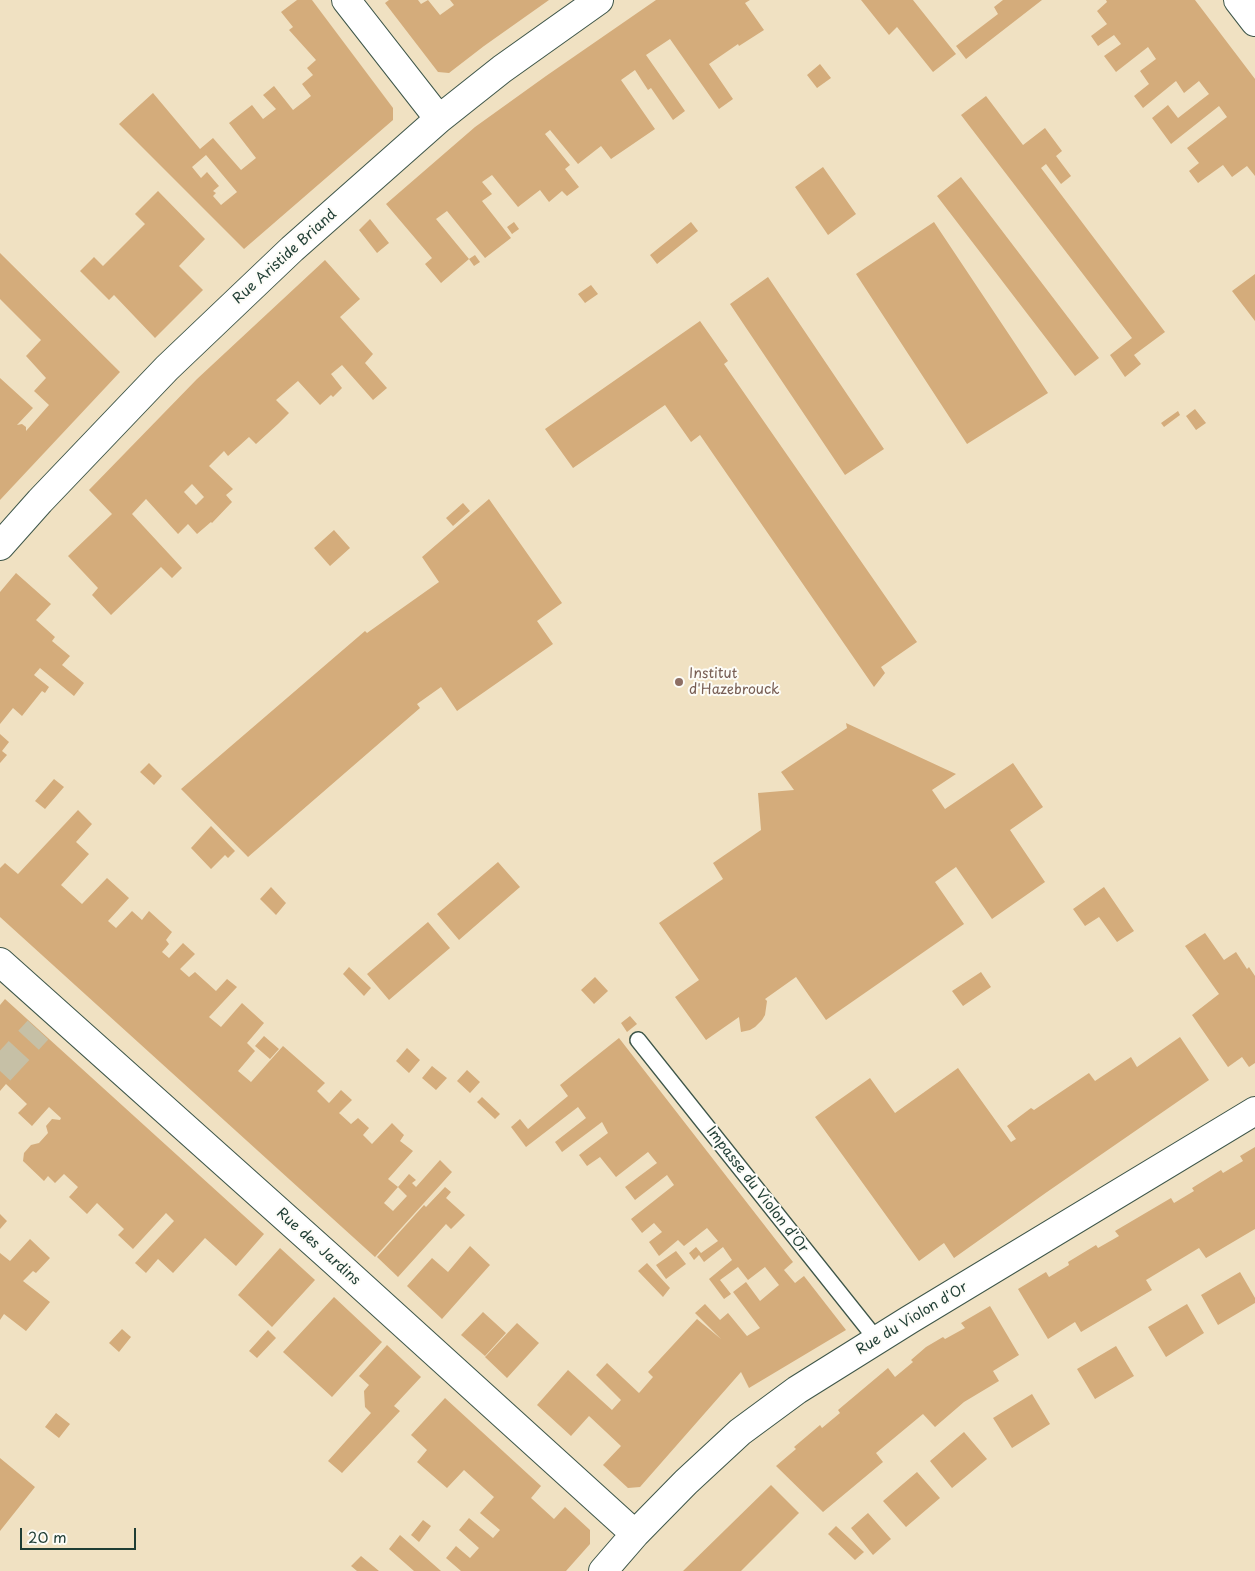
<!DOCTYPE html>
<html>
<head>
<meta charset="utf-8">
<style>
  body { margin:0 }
  #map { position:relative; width:1255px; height:1571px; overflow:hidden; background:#f0e1c2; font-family:"Playpen Sans",sans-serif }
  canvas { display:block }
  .scale { position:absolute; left:20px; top:1528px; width:116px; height:22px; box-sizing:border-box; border:2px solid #1f3d34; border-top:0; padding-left:6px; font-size:15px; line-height:18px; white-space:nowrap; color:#1f3d34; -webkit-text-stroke:4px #fdfcf7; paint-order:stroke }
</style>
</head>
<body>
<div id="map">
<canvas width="1255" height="1571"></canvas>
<div class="scale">20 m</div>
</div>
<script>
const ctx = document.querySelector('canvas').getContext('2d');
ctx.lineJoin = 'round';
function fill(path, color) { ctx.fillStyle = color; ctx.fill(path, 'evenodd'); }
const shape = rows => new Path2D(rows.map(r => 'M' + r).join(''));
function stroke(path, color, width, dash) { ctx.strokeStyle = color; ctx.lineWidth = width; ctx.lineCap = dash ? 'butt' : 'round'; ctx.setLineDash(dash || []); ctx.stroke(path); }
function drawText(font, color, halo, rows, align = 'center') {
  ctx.font = font + ' "Playpen Sans",sans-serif'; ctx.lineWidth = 4; ctx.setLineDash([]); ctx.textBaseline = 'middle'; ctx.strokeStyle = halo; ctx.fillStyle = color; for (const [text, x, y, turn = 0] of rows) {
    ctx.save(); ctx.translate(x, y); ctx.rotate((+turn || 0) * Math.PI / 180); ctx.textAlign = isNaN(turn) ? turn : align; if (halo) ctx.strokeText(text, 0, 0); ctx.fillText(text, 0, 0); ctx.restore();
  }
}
fill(shape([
  [297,0,312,0,393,108,393,120,244,249,119,124,153,93,200,149,213,138,241,170,256,158,229,123,252,105,263,119,276,109,263,95,274,86,293,110,311,96,302,84,313,75,307,68,316,60,289,30,293,27,281,12],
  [206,155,237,192,221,205,213,196,216,193,213,191,219,186,207,172,201,178,192,167],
  [389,0,418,0,421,4,428,0,440,15,454,5,450,0,549,0,484,46,449,73,438,72,385,3],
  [656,0,750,0,745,3,764,30,739,46,738,44,709,64,733,99,719,109,670,39,646,55,685,111,673,120,651,88,648,90,635,70,621,80,655,129,611,159,601,146,578,164,550,130,545,134,570,165,565,169,579,187,567,196,562,191,549,202,540,190,518,207,492,175,482,182,492,194,482,201,511,238,485,258,447,211,436,219,469,259,441,283,425,264,432,258,386,204,475,127,546,76],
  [861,0,913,0,956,54,933,72,897,27,889,35],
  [1003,0,1042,0,966,59,956,46,998,14,994,7],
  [1106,0,1195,0,1255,79,1255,176,1247,166,1232,177,1223,165,1198,183,1189,171,1199,163,1187,148,1227,117,1219,106,1171,144,1152,118,1168,105,1178,118,1209,94,1199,81,1184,93,1176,81,1143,108,1134,96,1149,84,1140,71,1156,59,1148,47,1116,72,1104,56,1121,44,1114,35,1098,46,1091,36,1107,24,1097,11,1107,2],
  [820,64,831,78,817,88,807,75],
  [986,96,1023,145,1045,128,1062,151,1056,156,1071,176,1061,184,1046,164,1041,168,1165,332,1134,355,1141,364,1125,377,1110,355,1132,338,961,115],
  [823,167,856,214,828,235,795,187],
  [961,177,1099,358,1075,376,937,196],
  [158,191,205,239,179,266,203,290,155,338,114,295,109,300,80,271,94,257,103,266,145,224,135,214],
  [370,219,389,243,377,253,359,230],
  [514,222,519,229,512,234,507,227],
  [691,222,698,231,657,264,650,255],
  [934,222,1048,393,967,444,856,274],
  [0,253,120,372,0,500,0,378,33,408,17,425,22,424,26,427,26,431,49,405,34,391,46,378,26,356,41,340,0,299],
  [475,255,480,262,474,266,469,259],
  [325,260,360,299,340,317,373,354,365,363,387,388,373,400,342,365,331,374,342,388,333,397,331,395,320,405,298,381,276,400,289,413,278,424,256,444,249,437,228,456,224,451,209,466,233,489,226,495,232,502,212,523,211,522,197,534,188,524,178,534,146,499,132,514,182,568,172,578,161,567,111,615,92,595,98,588,68,556,112,514,89,490,197,379],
  [192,484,204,497,196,505,184,492],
  [1255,274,1255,321,1232,291],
  [768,277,884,449,845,475,730,304],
  [591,285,598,294,585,303,578,294],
  [700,321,728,361,724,364,917,642,881,667,885,673,874,687,700,435,691,442,665,405,573,468,545,429],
  [1195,409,1206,423,1196,430,1186,416],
  [1178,411,1180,415,1164,427,1161,423],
  [489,499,562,603,537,621,553,644,457,711,441,687,417,704,420,708,248,857,181,789,365,631,367,633,439,582,422,557],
  [463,503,470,511,453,526,446,518],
  [334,530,350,548,330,566,314,548],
  [16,573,51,604,36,620,55,637,52,641,70,656,62,665,84,683,74,696,40,668,34,675,49,687,45,693,42,691,22,716,13,708,0,724,0,592],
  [846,723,956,774,932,790,945,809,1013,763,1043,807,1010,830,1045,882,992,919,956,867,935,882,964,924,826,1020,796,977,765,999,767,1001,765,1015,762,1020,755,1027,750,1030,741,1032,739,1017,706,1040,675,997,699,980,659,923,723,879,713,863,761,830,758,793,794,790,781,772,847,728],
  [0,734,9,742,2,751,7,755,0,763],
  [149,763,162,776,154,785,140,772],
  [54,779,64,787,45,809,35,801],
  [78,810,92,824,76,842,89,854,61,885,82,904,107,878,129,898,108,921,116,928,132,911,142,920,149,911,172,932,166,940,169,944,162,952,169,958,183,943,195,954,180,969,189,977,195,972,216,991,227,979,237,987,209,1017,221,1027,242,1003,264,1023,247,1043,255,1051,238,1071,251,1082,283,1046,325,1083,317,1091,329,1103,341,1090,352,1100,339,1113,351,1124,358,1118,369,1128,363,1135,372,1144,392,1123,404,1135,400,1141,413,1151,388,1179,398,1187,384,1203,393,1211,407,1196,398,1187,409,1174,416,1180,412,1183,416,1187,440,1160,452,1172,375,1257,0,917,0,868,5,863,18,874],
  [211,826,235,851,228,858,225,855,211,869,191,848],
  [498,862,520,887,459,940,437,914],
  [271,887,286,903,276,915,260,899],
  [1104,887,1134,931,1117,942,1099,917,1085,926,1073,909],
  [428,922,450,948,389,1000,367,974],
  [1205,933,1224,960,1236,952,1247,969,1249,967,1255,976,1255,1063,1249,1067,1242,1057,1228,1067,1192,1015,1219,994,1185,946],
  [349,967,371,988,364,996,343,974],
  [981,972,991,987,963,1006,952,991],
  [595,977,608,991,594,1004,581,990],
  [5,999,264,1234,236,1266,205,1238,173,1273,158,1259,146,1273,135,1263,174,1221,166,1213,133,1249,118,1235,124,1229,97,1203,87,1214,69,1197,78,1187,64,1174,55,1183,48,1176,44,1181,23,1161,24,1153,31,1145,39,1143,48,1133,46,1126,52,1119,60,1120,61,1118,49,1107,32,1126,18,1113,27,1104,6,1084,0,1091,0,1005],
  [630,1016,637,1024,627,1032,621,1023],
  [264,1036,279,1049,270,1059,255,1046],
  [1180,1037,1209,1080,1047,1192,954,1258,944,1243,919,1261,815,1117,870,1078,895,1113,958,1068,1011,1142,1016,1139,1007,1126,1031,1108,1034,1110,1089,1073,1095,1081,1131,1057,1137,1067],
  [619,1038,793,1262,784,1270,795,1283,804,1276,846,1330,749,1388,741,1372,640,1487,628,1488,603,1465,621,1446,589,1416,571,1436,537,1405,568,1370,612,1410,621,1400,596,1375,607,1363,639,1393,653,1377,648,1372,697,1319,721,1339,695,1313,705,1304,720,1320,728,1313,747,1336,760,1328,733,1292,746,1282,760,1301,779,1285,765,1267,748,1280,738,1267,720,1280,731,1294,724,1299,709,1279,732,1260,723,1247,704,1262,699,1255,694,1260,689,1253,696,1247,701,1253,718,1241,707,1228,684,1246,678,1240,659,1256,649,1242,662,1232,654,1223,642,1233,631,1219,674,1185,667,1175,635,1200,625,1187,657,1163,648,1152,616,1177,600,1157,587,1166,579,1155,608,1133,602,1122,562,1152,555,1142,586,1118,578,1107,526,1147,511,1127,520,1119,528,1129,568,1096,560,1085],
  [407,1048,420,1060,409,1073,396,1061],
  [432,1066,447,1078,436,1090,422,1078],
  [467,1070,480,1082,470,1093,457,1081],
  [482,1097,500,1114,495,1119,477,1102],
  [1255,1147,1255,1229,1206,1258,1199,1248,1146,1280,1152,1290,1081,1332,1075,1322,1048,1339,1018,1289,1046,1272,1049,1277,1069,1265,1068,1262,1096,1245,1098,1248,1119,1236,1115,1231,1171,1198,1174,1203,1194,1191,1192,1188,1221,1170,1223,1173,1243,1161,1240,1156],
  [445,1187,451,1192,446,1198,465,1215,451,1229,446,1224,398,1277,377,1257,424,1205,426,1207],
  [0,1214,7,1221,0,1229],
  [30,1239,50,1258,36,1273,33,1271,23,1281,50,1302,26,1331,4,1314,0,1320,0,1253,10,1261],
  [470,1246,490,1265,442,1319,407,1286,432,1258,448,1272],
  [280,1248,315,1280,272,1327,238,1295],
  [676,1251,686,1264,666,1279,656,1265],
  [647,1263,670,1288,663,1297,638,1271],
  [1240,1272,1255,1298,1255,1303,1218,1325,1201,1295],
  [334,1297,382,1342,332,1397,283,1352],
  [1187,1304,1204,1333,1166,1357,1148,1327],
  [990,1306,1019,1355,993,1371,999,1381,964,1402,935,1427,923,1414,876,1453,883,1462,823,1512,776,1466,796,1449,794,1447,820,1425,822,1428,840,1413,838,1410,888,1368,895,1377,913,1362,911,1360,926,1347,943,1337,945,1339,965,1328,961,1323],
  [483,1312,506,1333,485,1356,461,1335],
  [517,1323,539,1343,507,1378,485,1357],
  [122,1329,131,1337,119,1352,109,1343],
  [268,1330,276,1338,257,1358,249,1351],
  [387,1345,421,1377,394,1406,400,1411,342,1473,328,1461,371,1413,365,1407,364,1391,369,1385,359,1376],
  [1116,1346,1134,1376,1095,1399,1077,1369],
  [1032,1394,1050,1424,1012,1448,993,1418],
  [445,1398,541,1486,531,1498,554,1519,565,1507,590,1530,590,1544,566,1571,461,1571,446,1558,456,1546,470,1558,479,1548,459,1530,469,1518,493,1538,500,1530,480,1513,494,1497,464,1470,447,1488,417,1462,427,1450,411,1435],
  [56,1413,70,1424,59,1438,45,1427],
  [964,1432,987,1459,952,1488,930,1461],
  [0,1458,35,1487,0,1531],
  [917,1472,940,1498,906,1527,883,1501],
  [771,1485,799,1513,741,1571,683,1571],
  [868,1513,891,1539,873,1555,851,1528],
  [423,1520,431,1526,419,1542,411,1535],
  [836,1526,864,1552,855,1560,828,1534],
  [400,1535,441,1571,414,1571,389,1549],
  [361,1556,379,1571,357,1571,351,1566]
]), '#d4ac7b');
stroke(shape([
  [0,1071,38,1030]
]), '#c6c0a6', 28, [28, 14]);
const lane = shape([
  [638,1040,877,1340]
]);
const street = shape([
  [346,0,439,119],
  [1238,0,1255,22],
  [0,546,40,501,167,368,292,249,439,119,502,69,599,0],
  [0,962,333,1260,635,1534],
  [603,1571,635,1534,686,1482,740,1432,797,1390,909,1320,1255,1111]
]);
stroke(lane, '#3e5649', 18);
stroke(street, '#3e5649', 30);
stroke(lane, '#fff', 15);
stroke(street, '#fff', 28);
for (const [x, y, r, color] of [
  [679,682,5,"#8d6e63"]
]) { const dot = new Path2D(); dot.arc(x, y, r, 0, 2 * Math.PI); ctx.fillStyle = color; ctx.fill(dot); stroke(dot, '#fdfcf7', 2); }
drawText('14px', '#1f3d34', '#fdfcf7', [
  ["Rue Aristide Briand",285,257,-42],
  ["Impasse du Violon d'Or",757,1190,52],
  ["Rue des Jardins",318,1247,42],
  ["Rue du Violon d'Or",912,1319,-31]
]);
drawText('14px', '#785e54', '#fdfcf7', [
  ["Institut",689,674],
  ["d'Hazebrouck",689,690]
], 'left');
</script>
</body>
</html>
